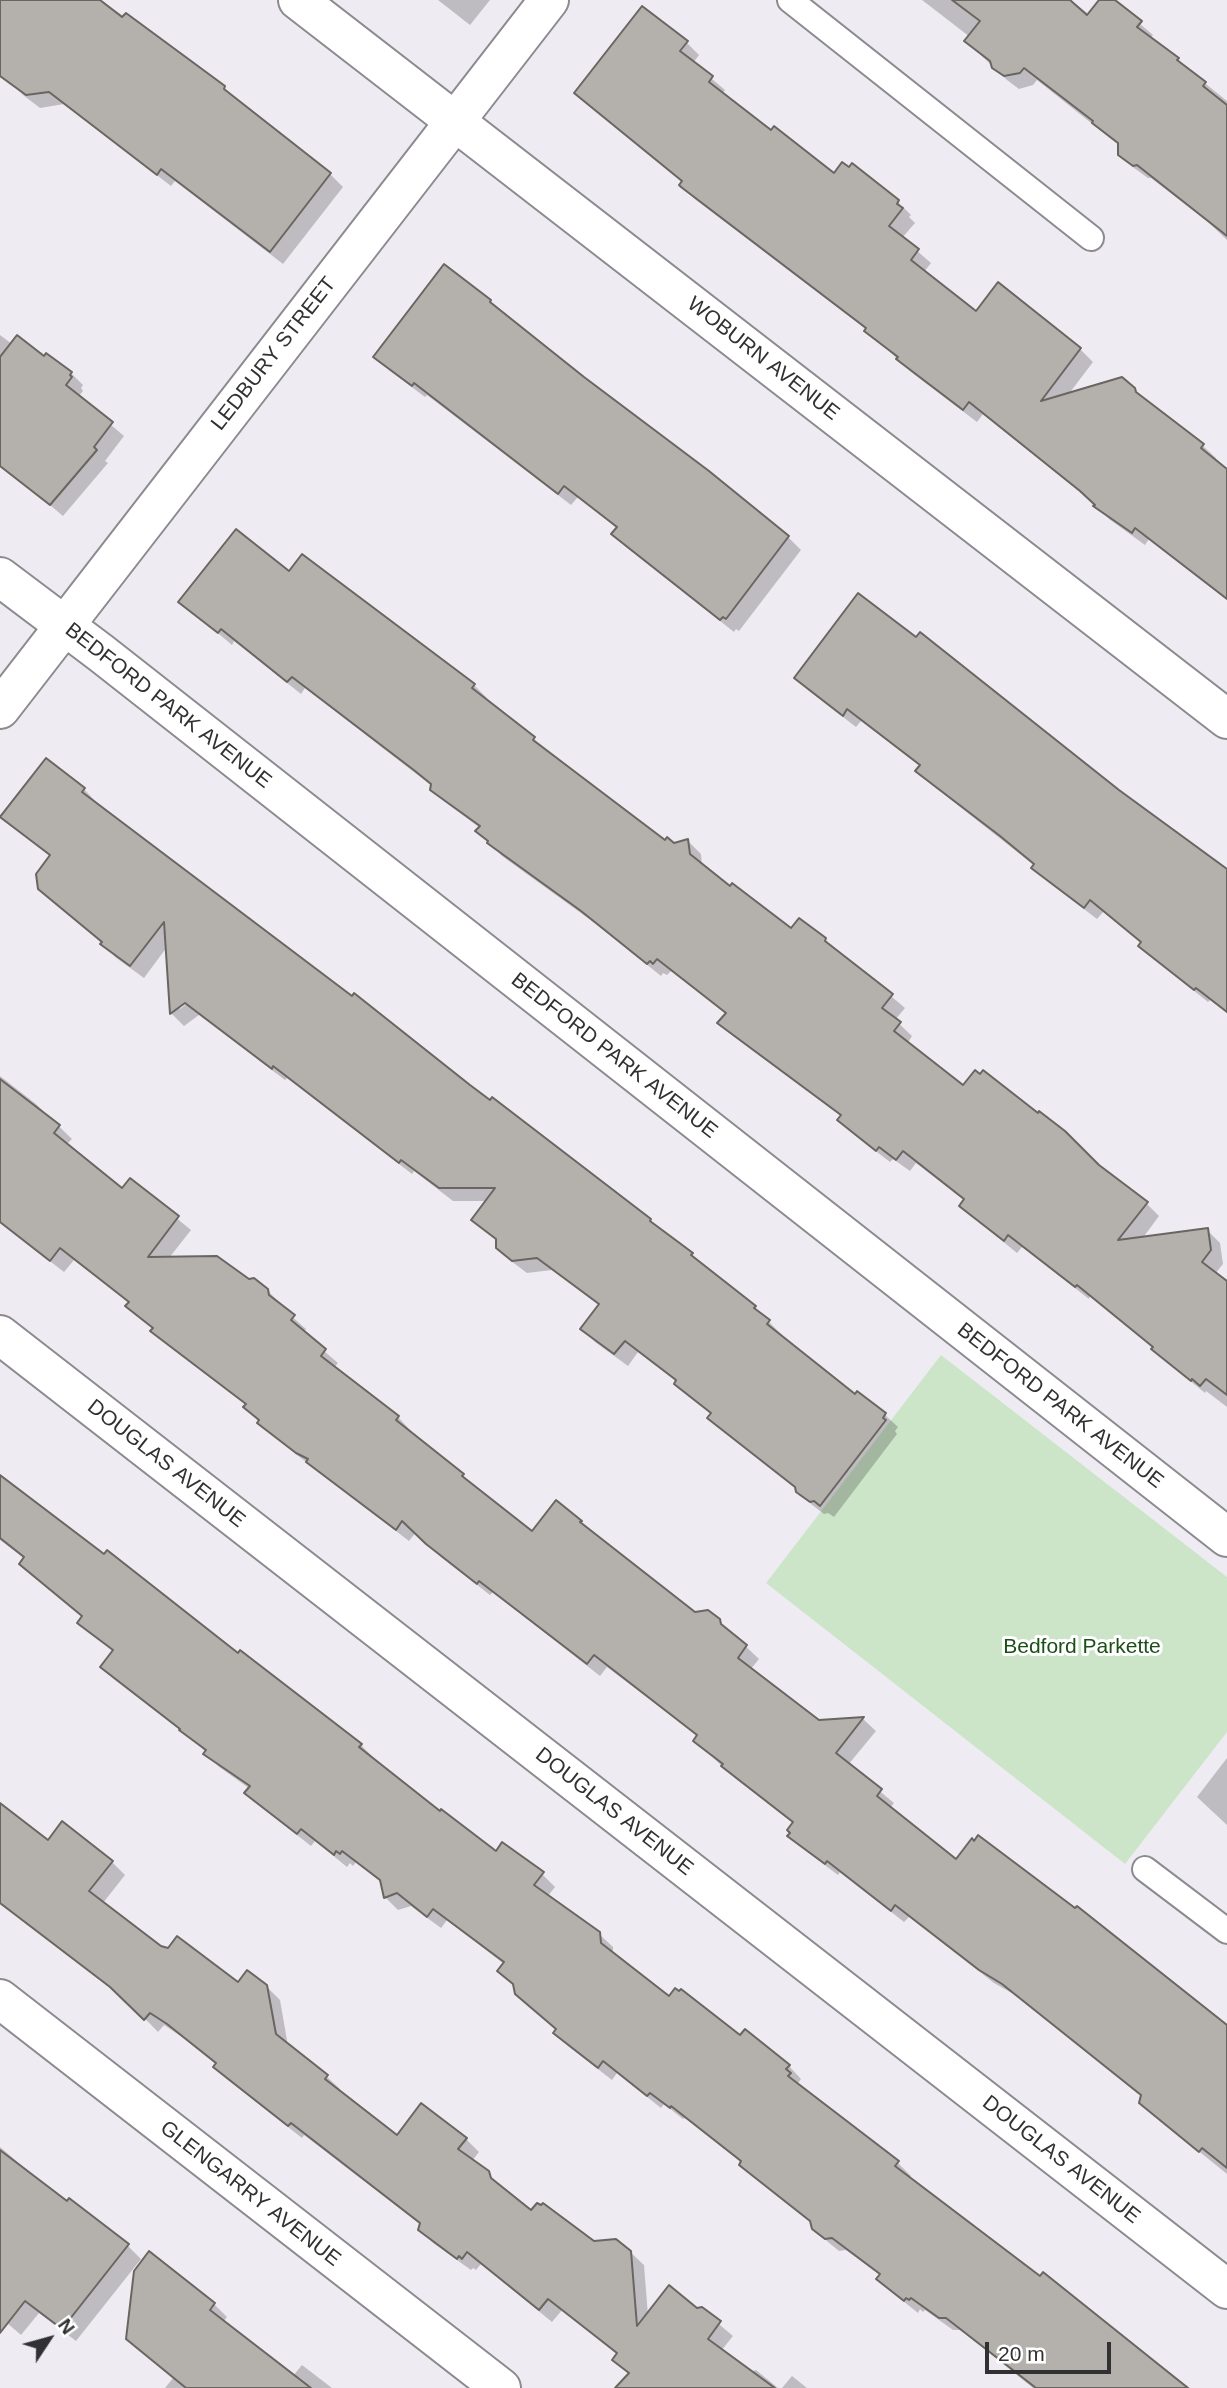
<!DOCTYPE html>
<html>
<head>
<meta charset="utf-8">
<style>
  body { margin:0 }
  #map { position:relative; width:1227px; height:2388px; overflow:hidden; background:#eeecf2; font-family:Arial,sans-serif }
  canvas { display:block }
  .north { position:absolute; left:14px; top:2304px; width:70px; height:70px; -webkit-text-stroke:5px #fff; paint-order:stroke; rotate:54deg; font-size:19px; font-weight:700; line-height:28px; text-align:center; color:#313032 }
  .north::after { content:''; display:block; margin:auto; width:24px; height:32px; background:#313032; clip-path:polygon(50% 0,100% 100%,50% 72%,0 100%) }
  .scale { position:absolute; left:985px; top:2342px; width:126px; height:32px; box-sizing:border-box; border:4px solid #313032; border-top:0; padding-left:9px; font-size:21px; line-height:24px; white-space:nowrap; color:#313032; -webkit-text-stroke:5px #fff; paint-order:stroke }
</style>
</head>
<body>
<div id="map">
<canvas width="1227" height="2388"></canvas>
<div class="north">N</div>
<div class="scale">20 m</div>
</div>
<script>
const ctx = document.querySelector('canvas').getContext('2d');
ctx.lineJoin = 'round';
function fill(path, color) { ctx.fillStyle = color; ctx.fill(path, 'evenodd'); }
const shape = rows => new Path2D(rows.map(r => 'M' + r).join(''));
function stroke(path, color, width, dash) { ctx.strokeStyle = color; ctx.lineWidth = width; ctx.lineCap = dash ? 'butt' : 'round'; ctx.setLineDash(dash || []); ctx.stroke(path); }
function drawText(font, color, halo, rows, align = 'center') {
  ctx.font = font + ' Arial,sans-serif'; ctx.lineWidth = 6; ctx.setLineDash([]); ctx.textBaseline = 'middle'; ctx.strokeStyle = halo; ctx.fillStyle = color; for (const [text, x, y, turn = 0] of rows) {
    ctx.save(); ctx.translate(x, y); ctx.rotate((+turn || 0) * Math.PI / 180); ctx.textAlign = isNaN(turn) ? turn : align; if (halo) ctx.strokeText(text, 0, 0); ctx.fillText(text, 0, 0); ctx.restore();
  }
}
fill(shape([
  [941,1355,1227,1577,1227,1732,1125,1864,766,1583]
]), '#cce5c9');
fill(shape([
  [0,0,101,0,224,88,237,101,330,174,343,187,283,264,175,181,171,186,64,104,40,108,23,95,0,70],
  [438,0,490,0,470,25],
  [922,0,1070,0,1090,15,1101,0,1112,0,1153,35,1150,39,1227,101,1227,240,1208,222,1151,178,1148,178,1134,168,1120,154,1120,146,1037,80,1033,85,1019,89,1007,80,966,41,970,37],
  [686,42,699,55,693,63,725,90,722,94,771,133,834,175,849,170,852,166,898,202,911,215,909,217,915,223,902,238,931,263,924,272,976,313,999,284,1080,349,1093,362,1068,395,1134,389,1148,404,1203,446,1216,458,1214,461,1227,472,1227,600,1149,539,1145,545,1109,519,1095,504,983,414,977,422,911,372,867,330,696,200,681,185,683,182,576,93],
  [490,301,503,314,788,537,801,550,739,631,736,629,734,632,626,547,613,534,618,529,578,497,571,505,427,395,425,397,389,370,376,357],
  [0,335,12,344,45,358,71,373,83,385,81,388,83,391,78,397,124,436,105,461,108,463,63,516,0,463],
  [289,573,474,685,487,698,485,701,666,842,673,845,688,841,701,854,702,866,791,931,825,940,905,1008,895,1020,912,1036,907,1044,963,1088,1098,1166,1147,1204,1159,1216,1142,1239,1207,1230,1220,1243,1223,1264,1215,1274,1227,1283,1227,1407,1206,1391,1205,1393,1167,1362,1154,1348,1090,1296,1089,1299,1022,1247,1017,1253,974,1218,961,1206,965,1201,916,1163,910,1171,893,1159,890,1162,852,1133,839,1120,842,1117,733,1036,720,1023,727,1014,671,971,667,975,663,973,661,976,596,924,502,856,478,831,480,828,445,802,432,789,432,786,305,688,301,694,234,641,232,645,181,602],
  [796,678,1118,792,1227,870,1227,1013,1210,1000,1208,1002,1153,958,1140,946,1143,943,1104,911,1097,919,1046,880,1033,867,1035,866,931,784,918,771,921,767,861,721,856,727,809,691],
  [84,789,96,802,95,804,469,1086,650,1220,664,1233,691,1254,704,1267,755,1308,781,1334,779,1336,855,1397,857,1393,885,1415,898,1427,895,1431,897,1434,834,1517,828,1513,824,1514,811,1504,798,1490,722,1430,709,1418,712,1414,689,1397,676,1384,677,1382,638,1352,628,1366,595,1342,583,1329,600,1306,552,1270,527,1273,511,1261,498,1248,498,1241,473,1220,488,1201,453,1201,414,1171,412,1174,287,1078,285,1080,199,1015,184,1026,171,1013,167,947,144,978,115,957,103,943,53,902,40,889,51,857,3,817],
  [193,999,180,1009,180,1004],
  [0,1076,36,1104,72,1139,66,1145,122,1190,130,1180,191,1230,169,1258,249,1281,267,1290,280,1303,281,1307,306,1329,303,1333,338,1363,334,1368,398,1417,410,1430,408,1432,533,1533,556,1503,694,1614,719,1621,759,1659,750,1670,819,1722,863,1719,876,1731,848,1765,894,1803,890,1808,956,1861,1227,2039,1227,2174,1154,2115,1141,2102,1142,2097,1017,1996,994,1983,909,1917,904,1922,840,1872,838,1875,802,1848,790,1836,794,1824,736,1779,708,1753,695,1740,698,1736,607,1667,600,1676,493,1592,490,1595,441,1557,416,1532,409,1541,321,1474,272,1435,245,1407,247,1405,165,1343,153,1331,154,1329,128,1306,130,1303,74,1260,64,1272,25,1242,12,1229,0,1210],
  [0,1477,361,1745,374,1758,372,1759,440,1813,496,1853,542,1874,555,1887,547,1897,599,1934,613,1947,613,1954,670,1998,789,2066,801,2079,798,2083,802,2087,898,2163,911,2176,909,2178,1158,2368,1160,2365,1190,2388,1033,2388,961,2330,953,2330,925,2310,923,2312,920,2309,918,2313,892,2292,879,2279,881,2276,846,2250,839,2251,828,2242,814,2228,813,2224,754,2177,741,2164,742,2163,685,2118,683,2119,664,2104,661,2108,617,2073,612,2080,568,2046,555,2033,557,2030,516,1994,515,1986,499,1971,504,1964,447,1920,441,1928,411,1906,398,1910,385,1897,382,1883,356,1862,353,1866,350,1863,347,1867,315,1841,311,1846,260,1806,247,1793,250,1789,218,1766,206,1752,183,1732,115,1680,102,1667,114,1652,80,1622,83,1617,21,1564,25,1559,0,1540],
  [1227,1758,1227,1825,1197,1797],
  [0,1804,48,1842,112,1862,125,1875,103,1903,160,1947,238,1985,266,1986,280,2000,288,2046,327,2077,340,2089,338,2091,397,2137,466,2139,479,2152,472,2161,532,2212,594,2243,630,2252,644,2265,648,2316,701,2309,733,2336,721,2351,750,2372,756,2370,778,2388,643,2388,614,2359,618,2355,562,2310,552,2322,481,2264,476,2270,473,2268,471,2270,433,2243,420,2229,421,2225,304,2135,302,2138,228,2080,215,2067,217,2065,182,2037,164,2025,158,2032,126,1999,0,1903],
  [0,2147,67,2204,69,2201,128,2246,141,2259,76,2341,39,2313,21,2335,0,2317],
  [214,2304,227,2317,223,2322,293,2376,302,2365,332,2388,165,2388,173,2378,128,2338],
  [792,2376,807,2388,782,2388]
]), '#0003');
const building = shape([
  [0,0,100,0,122,17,126,13,225,86,224,89,331,173,270,252,161,169,157,175,49,92,26,95,0,76,0,0],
  [952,0,1070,0,1087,15,1099,0,1115,0,1142,21,1137,27,1179,58,1177,60,1206,82,1203,86,1227,105,1227,236,1137,165,1133,166,1118,155,1118,143,1092,123,1093,121,1024,68,1020,73,1004,76,992,68,990,61,964,41,980,21,952,0],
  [642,6,688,41,680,51,713,76,709,82,771,130,774,126,834,173,842,162,849,167,852,163,899,200,897,204,903,208,889,226,919,249,911,260,976,311,998,282,1081,348,1041,401,1122,377,1135,388,1136,392,1204,444,1201,448,1227,469,1227,599,1135,528,1132,533,1093,506,1095,505,1080,491,969,402,963,410,896,359,898,357,864,331,866,328,681,187,679,185,682,181,574,93,642,6],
  [444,264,491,300,490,302,584,377,709,471,789,536,726,619,723,617,720,620,611,534,617,527,564,486,558,494,414,383,412,386,373,357,444,264],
  [17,335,44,356,46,353,72,372,70,375,72,377,66,385,113,422,94,447,97,450,50,505,0,466,0,357,17,335],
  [236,529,289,571,302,554,475,684,472,688,535,737,533,740,665,840,667,837,674,843,688,839,690,854,730,886,732,883,791,928,799,918,826,938,825,941,893,994,882,1008,901,1022,894,1031,963,1085,975,1070,980,1074,983,1070,1038,1113,1039,1111,1065,1131,1099,1165,1148,1202,1118,1240,1208,1228,1211,1250,1202,1262,1227,1281,1227,1395,1206,1379,1200,1386,1192,1379,1191,1381,1151,1349,1153,1347,1077,1285,1075,1287,1008,1235,1004,1241,959,1206,964,1199,903,1151,896,1160,879,1147,876,1151,837,1120,841,1115,717,1023,726,1013,657,959,653,964,650,961,647,964,581,911,487,843,488,841,475,831,480,826,430,790,431,784,415,771,292,677,287,682,221,629,218,633,178,602,236,529],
  [858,593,916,637,920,632,1119,790,1227,869,1227,1012,1196,988,1194,990,1138,946,1141,942,1090,900,1084,908,1031,868,1034,864,1000,836,915,771,920,765,847,709,843,716,794,678,858,593],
  [46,758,85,788,82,792,352,996,354,993,470,1085,490,1100,492,1097,651,1219,650,1221,693,1253,691,1255,756,1306,754,1308,770,1320,767,1324,855,1394,857,1391,886,1413,883,1418,886,1420,820,1506,814,1501,810,1502,796,1492,795,1487,707,1418,711,1413,674,1384,676,1380,625,1341,614,1354,580,1329,599,1304,537,1258,512,1261,496,1248,496,1239,471,1220,495,1188,439,1188,401,1160,399,1163,273,1066,272,1069,185,1003,170,1014,164,922,130,966,100,944,102,942,38,889,36,874,50,855,0,817,46,758],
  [0,1079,60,1125,54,1133,122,1188,130,1178,179,1216,148,1257,217,1256,249,1279,254,1278,268,1289,269,1295,295,1315,291,1320,326,1349,321,1356,399,1416,396,1420,464,1474,462,1476,532,1531,556,1500,582,1521,580,1522,695,1612,708,1610,720,1619,721,1624,747,1645,738,1658,819,1720,864,1717,836,1753,882,1789,877,1796,956,1859,972,1838,974,1841,978,1835,1075,1908,1077,1906,1227,2025,1227,2168,1202,2148,1199,2152,1139,2103,1141,2095,1002,1984,979,1970,895,1905,891,1911,827,1861,825,1864,787,1836,790,1833,787,1830,793,1822,721,1766,723,1764,693,1741,697,1735,594,1655,587,1664,479,1581,477,1584,426,1544,402,1521,396,1530,306,1462,308,1459,296,1453,257,1423,259,1420,243,1407,246,1404,150,1331,153,1328,125,1306,129,1302,60,1248,50,1261,0,1222,0,1079],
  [0,1475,104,1554,107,1550,238,1653,240,1650,362,1744,359,1747,440,1811,441,1809,496,1851,502,1842,544,1872,534,1885,600,1932,601,1943,669,1996,675,1988,679,1991,681,1989,740,2035,745,2029,790,2065,786,2069,791,2073,788,2076,899,2161,895,2166,1040,2276,1043,2272,1188,2388,1036,2388,946,2318,939,2318,911,2298,909,2300,906,2298,904,2301,876,2279,880,2274,832,2238,825,2239,812,2229,810,2221,739,2165,741,2161,671,2106,670,2108,650,2093,647,2096,603,2061,598,2068,553,2033,556,2029,515,1994,513,1984,497,1971,504,1962,433,1909,427,1917,397,1893,384,1898,380,1880,342,1851,340,1854,336,1851,334,1855,301,1829,297,1834,244,1793,250,1786,203,1754,206,1750,179,1730,180,1729,100,1667,113,1650,77,1623,82,1616,19,1564,24,1557,0,1538,0,1475],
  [0,1803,48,1840,62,1821,113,1861,89,1891,161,1946,168,1948,177,1936,238,1982,247,1970,267,1985,276,2034,328,2075,325,2079,397,2135,421,2103,467,2138,458,2149,489,2171,491,2178,531,2210,537,2203,541,2205,543,2203,594,2241,616,2239,631,2251,637,2326,669,2285,697,2308,702,2307,721,2321,708,2339,775,2388,615,2388,629,2373,612,2360,617,2353,548,2299,539,2310,467,2252,462,2259,459,2256,457,2259,418,2230,420,2223,291,2123,288,2126,213,2067,216,2063,167,2024,150,2013,144,2020,110,1987,0,1903,0,1803],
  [0,2150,67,2201,69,2198,129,2244,62,2329,25,2301,0,2333,0,2150],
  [149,2251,215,2303,210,2310,311,2388,186,2388,126,2339,134,2271,149,2251]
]);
fill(building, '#b4b0ac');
stroke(building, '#696561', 2);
const service = shape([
  [790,0,1091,238],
  [1145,1869,1227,1931]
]);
const minor = shape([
  [298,0,1227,719],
  [0,577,101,653,1227,1537],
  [0,709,549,0],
  [0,1335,1227,2289],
  [0,1999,501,2388]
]);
stroke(service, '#8c8a8f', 28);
stroke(minor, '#8c8a8f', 42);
stroke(service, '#fff', 24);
stroke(minor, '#fff', 38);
drawText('21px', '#313032', '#fff', [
  ["LEDBURY STREET",274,354,-52],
  ["WOBURN AVENUE",763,359,38],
  ["BEDFORD PARK AVENUE",168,706,38],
  ["BEDFORD PARK AVENUE",614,1056,38],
  ["BEDFORD PARK AVENUE",1060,1406,38],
  ["DOUGLAS AVENUE",166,1464,38],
  ["DOUGLAS AVENUE",614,1812,38],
  ["DOUGLAS AVENUE",1061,2160,38],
  ["GLENGARRY AVENUE",250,2194,38]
]);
drawText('21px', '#1b4f17', '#fff', [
  ["Bedford Parkette",1082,1647]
]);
</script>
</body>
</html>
